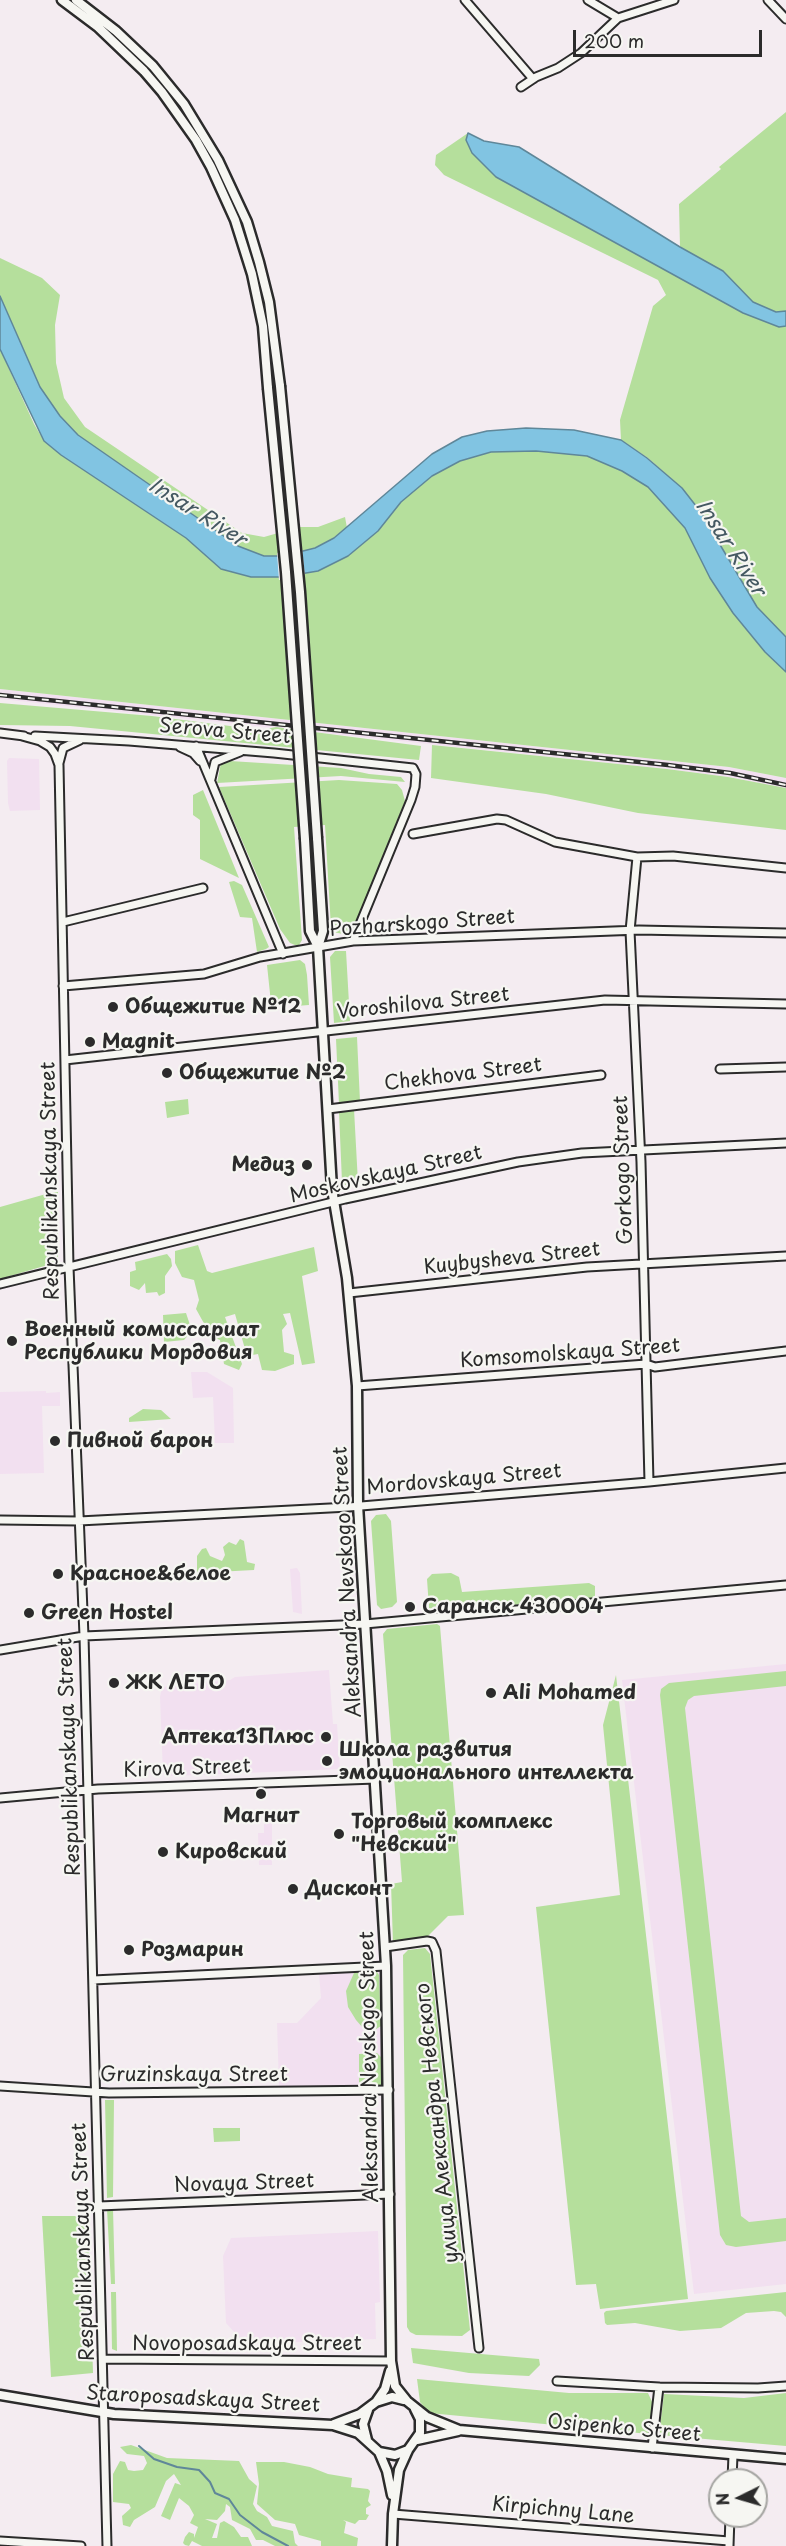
<!DOCTYPE html>
<html>
<head>
<meta charset="utf-8">
<style>
  body { margin:0 }
  #map { position:relative; width:786px; height:2546px; overflow:hidden; background:#f4ecf1; font-family:"Playpen Sans",sans-serif }
  canvas { display:block }
  .north { position:absolute; left:708px; top:2468px; width:60px; height:60px; box-sizing:border-box; background:#f6f6f2; border:2px solid #a5a5a2; border-radius:50%; rotate:265deg; font-size:16px; font-weight:700; line-height:24px; text-align:center; color:#2b2b2b }
  .north::after { content:''; display:block; margin:auto; width:21px; height:27px; background:#2b2b2b; clip-path:polygon(50% 0,100% 100%,50% 72%,0 100%) }
  .scale { position:absolute; left:573px; top:30px; width:189px; height:27px; box-sizing:border-box; border:3px solid #2b2b2b; border-top:0; padding-left:8px; font-size:18px; line-height:21px; white-space:nowrap; color:#2b2b2b; -webkit-text-stroke:4px #f6f6f2; paint-order:stroke }
</style>
</head>
<body>
<div id="map">
<canvas width="786" height="2546"></canvas>
<div class="north">N</div>
<div class="scale">200 m</div>
</div>
<script>
const ctx = document.querySelector('canvas').getContext('2d');
ctx.lineJoin = 'round';
function fill(path, color) { ctx.fillStyle = color; ctx.fill(path, 'evenodd'); }
const shape = rows => new Path2D(rows.map(r => 'M' + r).join(''));
function stroke(path, color, width, dash) { ctx.strokeStyle = color; ctx.lineWidth = width; ctx.lineCap = dash ? 'butt' : 'round'; ctx.setLineDash(dash || []); ctx.stroke(path); }
function drawText(font, color, halo, rows, align = 'center') {
  ctx.font = font + ' "Playpen Sans",sans-serif'; ctx.lineWidth = 4.5; ctx.setLineDash([]); ctx.textBaseline = 'middle'; ctx.strokeStyle = halo; ctx.fillStyle = color; for (const [text, x, y, turn = 0] of rows) {
    ctx.save(); ctx.translate(x, y); ctx.rotate((+turn || 0) * Math.PI / 180); ctx.textAlign = isNaN(turn) ? turn : align; if (halo) ctx.strokeText(text, 0, 0); ctx.fillText(text, 0, 0); ctx.restore();
  }
}
fill(shape([
  [0,689,729,767,786,778,786,788,728,777,667,769,0,699],
  [9,758,39,759,40,810,10,811,8,803,7,761],
  [191,1372,207,1372,233,1388,234,1443,215,1443,213,1397,193,1398],
  [46,1391,46,1393,60,1392,60,1406,42,1406,44,1473,0,1474,0,1392],
  [297,1568,300,1573,302,1614,293,1612,290,1569],
  [786,1664,786,2284,694,2294,622,1680],
  [329,1670,333,1724,337,1724,340,1769,172,1776,163,1774,160,1697,162,1687,230,1680,235,1677],
  [272,1822,272,1865,259,1865,258,1833,264,1833,264,1823],
  [379,1970,383,2085,279,2087,277,2023,297,2023,321,1998,319,1973],
  [378,2231,380,2302,375,2303,376,2339,245,2344,226,2323,223,2256,231,2238]
]), '#f2e0f0');
fill(shape([
  [786,112,786,637,757,607,700,511,682,488,648,458,621,440,620,420,653,306,666,295,658,280,444,175,435,165,436,155,468,133,466,140,680,247,679,204,721,169,719,167],
  [0,258,42,278,60,295,55,325,56,363,64,398,85,427,242,533,264,537,299,527,318,527,345,517,347,528,334,538,316,548,283,556,264,556,238,546,78,435,60,416,40,387,0,296],
  [0,349,34,424,44,441,61,455,186,538,221,569,318,571,348,556,378,531,401,502,432,476,460,461,491,452,536,451,587,456,622,471,648,487,685,528,710,578,733,613,765,652,786,672,786,778,729,767,0,689],
  [0,703,152,716,261,730,276,727,421,746,419,760,70,726,0,725],
  [432,745,667,769,728,777,786,788,786,830,638,813,546,794,431,778],
  [230,761,341,768,369,774,401,777,405,782,341,776,217,783,221,763],
  [339,780,397,784,402,790,405,801,358,917,351,928,343,934,333,932,331,928,325,825,294,827,302,940,299,945,295,945,290,943,280,929,219,787],
  [203,790,239,878,200,859,200,820,193,815,193,795],
  [234,881,242,885,269,947,266,949,257,952,252,918,240,917,229,882],
  [335,951,346,951,350,1021,334,1023,330,957],
  [300,960,305,964,307,975,309,1005,296,1006,296,1000,271,1003,267,965],
  [357,1037,360,1102,339,1104,336,1039],
  [188,1099,189,1114,167,1118,165,1102],
  [354,1109,358,1183,345,1185,342,1182,339,1112],
  [53,1192,58,1192,58,1262,0,1279,0,1207],
  [198,1245,207,1271,212,1273,314,1247,318,1271,302,1276,315,1363,302,1365,290,1313,283,1314,287,1324,282,1330,284,1352,294,1355,294,1364,275,1371,262,1370,258,1354,247,1356,235,1314,225,1317,242,1364,239,1370,224,1364,220,1340,211,1336,196,1309,199,1300,194,1280,182,1277,175,1263,175,1251],
  [167,1254,171,1259,172,1266,165,1276,165,1293,159,1296,157,1292,146,1293,145,1283,139,1290,130,1286,130,1272,136,1270,135,1262],
  [186,1313,192,1331,184,1340,164,1342,163,1315],
  [143,1409,161,1410,171,1419,129,1422,129,1418],
  [386,1514,391,1521,397,1602,392,1607,381,1609,377,1605,371,1521,376,1515],
  [240,1539,244,1541,247,1562,255,1564,254,1570,197,1573,197,1556,202,1549,206,1548,210,1556,222,1561,225,1555,223,1547,229,1542,236,1545],
  [451,1573,459,1577,462,1592,589,1583,595,1586,595,1596,592,1599,431,1611,429,1608,427,1579,432,1574],
  [437,1624,440,1626,464,1915,448,1916,425,1939,393,1943,391,1884,402,1882,383,1634,387,1629],
  [786,1671,786,1686,694,1696,688,1700,685,1708,741,2216,749,2222,786,2218,786,2241,736,2247,726,2245,720,2235,660,1695,661,1689,669,1683],
  [616,1675,688,2299,600,2309,596,2284,576,2285,536,1907,620,1895,603,1725],
  [425,1948,430,1954,470,2330,462,2336,416,2335,410,2332,407,2327,403,1955,408,1950],
  [377,1972,379,1975,381,2026,373,2031,363,2028,356,2020,348,2007,346,1991,354,1973],
  [377,2053,382,2058,383,2085,359,2085,359,2054],
  [105,2100,114,2100,113,2197,107,2198],
  [213,2128,240,2128,240,2141,214,2142],
  [107,2209,113,2209,115,2284,111,2284],
  [42,2216,88,2216,93,2373,51,2377],
  [111,2292,116,2292,117,2351,112,2349],
  [786,2292,786,2317,781,2312,774,2311,746,2313,721,2328,680,2331,635,2323,607,2325,605,2323,604,2313,606,2311],
  [411,2348,539,2359,540,2365,529,2376,469,2373,413,2363],
  [417,2379,569,2393,648,2393,653,2404,649,2434,429,2413,420,2402],
  [786,2393,786,2446,659,2435,664,2394,744,2398],
  [131,2445,167,2458,239,2461,249,2479,257,2486,253,2504,257,2511,267,2517,272,2526,293,2531,295,2543,298,2546,275,2546,263,2540,256,2540,250,2529,232,2520,230,2507,226,2504,225,2511,217,2520,205,2519,217,2524,212,2538,217,2538,220,2523,224,2521,234,2527,241,2537,248,2537,252,2546,202,2546,192,2541,189,2546,185,2545,183,2543,185,2537,189,2532,194,2534,194,2538,198,2527,190,2523,194,2515,189,2506,179,2498,170,2520,161,2516,175,2483,181,2485,174,2474,166,2481,155,2507,134,2520,130,2527,123,2525,122,2516,131,2508,129,2504,113,2502,113,2474,120,2461,125,2462,128,2470,134,2471,143,2470,147,2463,144,2456,127,2454,120,2447],
  [256,2462,284,2462,310,2467,328,2474,352,2478,351,2487,368,2489,370,2491,368,2501,371,2505,366,2508,366,2514,369,2515,366,2520,359,2520,355,2524,343,2520,346,2522,344,2533,358,2538,357,2546,321,2546,321,2541,299,2535,295,2524,275,2520,257,2504,259,2484]
]), '#b5df9c');
const water = shape([
  [468,133,484,141,519,147,680,247,723,271,753,302,776,312,786,311,786,326,779,327,743,313,496,177,472,153,466,140,468,133],
  [0,296,40,387,60,416,78,435,238,546,264,556,283,556,315,548,334,538,432,454,462,437,487,431,526,428,574,430,621,440,647,458,682,488,700,511,757,607,786,637,786,672,765,652,733,613,710,578,685,528,648,487,622,471,587,456,536,451,491,452,460,461,432,476,401,502,378,531,348,556,318,571,282,577,251,577,221,569,186,538,61,455,44,441,0,349,0,296]
]);
fill(water, '#81c4e2');
stroke(water, '#5f8799', 1.5);
fill(shape([
  [302,548,305,576,279,580,277,553]
]), '#f4ecf1');
stroke(shape([
  [139,2446,154,2459,177,2467,199,2470,210,2482,215,2493,229,2499,240,2515,262,2532,288,2546]
]), '#5f8799', 2);
const minor = shape([
  [465,0,533,79],
  [588,0,618,18,674,0],
  [768,0,786,19],
  [521,87,536,77,558,68,581,53,618,18],
  [0,733,24,736],
  [22,736,40,741,50,747,55,754,59,765,69,1267,84,1636,107,2546],
  [35,736,129,741,274,753,413,768,416,774,415,787,411,800,353,941],
  [196,746,283,954],
  [180,747,193,753,200,761],
  [59,763,63,748,80,740],
  [211,779,215,762,240,752],
  [413,834,497,819,506,820,555,842,637,857,673,856,786,868],
  [637,857,630,931,641,1162,649,1482],
  [63,922,203,888],
  [63,986,204,974,260,957,353,941,639,930,786,933],
  [65,1060,605,1000,786,1004],
  [720,1069,786,1067],
  [328,1109,601,1075],
  [0,1284,345,1199,518,1162,582,1153,786,1143],
  [349,1293,587,1267,786,1256],
  [357,1386,646,1364,655,1367,786,1351],
  [0,1520,79,1521,349,1507,649,1482,786,1468],
  [0,1650,84,1636,365,1624,786,1585],
  [0,1798,98,1789,376,1779],
  [385,1947,427,1941,432,1942,436,1951,479,2348],
  [93,1980,386,1966],
  [0,2086,109,2093,389,2090],
  [99,2206,390,2194],
  [103,2359,391,2361],
  [557,2381,659,2387,758,2388,786,2386],
  [652,2448,659,2387],
  [732,2480,733,2455],
  [393,2514,729,2541],
  [0,2541,81,2546],
  [729,2546,730,2516]
]);
const major = shape([
  [62,0,98,27,144,71,162,92,196,140,211,167,235,220,252,274,263,326,268,388],
  [76,0,116,31,153,66,184,104,218,160,247,222,259,262,269,302,280,386],
  [317,838,323,931,318,947,332,1189,347,1278,357,1386,358,1505,386,1966,391,2361,395,2386,407,2401,427,2417,459,2430,786,2459],
  [305,839,310,931,318,947],
  [0,2395,114,2414,333,2425,358,2433,379,2452,395,2455,408,2450],
  [376,2402,392,2397,404,2400],
  [334,2424,360,2414,376,2402,385,2389,390,2371],
  [367,2440,363,2424,368,2410],
  [417,2440,458,2431],
  [379,2452,387,2471,392,2495],
  [392,2546,393,2514,399,2470,408,2450,420,2433,420,2419,415,2409]
]);
stroke(minor, '#2b2b2b', 11);
stroke(major, '#2b2b2b', 13);
stroke(minor, '#f6f6f2', 7);
stroke(major, '#f6f6f2', 8);
const rail = shape([
  [0,695,668,765,730,773,786,785]
]);
stroke(rail, '#2b2b2b', 4.5);
stroke(rail, '#f6f6f2', 2, [7]);
const majorBridge = shape([
  [280,386,300,592,317,838],
  [268,388,286,572,305,839]
]);
stroke(majorBridge, '#2b2b2b', 13, []);
stroke(majorBridge, '#f6f6f2', 8);
for (const [x, y, r, color] of [
  [113,1007,6,"#2b2b2b"],
  [90,1042,6,"#2b2b2b"],
  [167,1073,6,"#2b2b2b"],
  [307,1165,6,"#2b2b2b"],
  [12,1341,6,"#2b2b2b"],
  [55,1441,6,"#2b2b2b"],
  [58,1574,6,"#2b2b2b"],
  [410,1607,6,"#2b2b2b"],
  [29,1613,6,"#2b2b2b"],
  [114,1683,6,"#2b2b2b"],
  [491,1693,6,"#2b2b2b"],
  [326,1737,6,"#2b2b2b"],
  [327,1761,6,"#2b2b2b"],
  [261,1794,6,"#2b2b2b"],
  [339,1834,6,"#2b2b2b"],
  [163,1852,6,"#2b2b2b"],
  [293,1889,6,"#2b2b2b"],
  [129,1950,6,"#2b2b2b"]
]) { const dot = new Path2D(); dot.arc(x, y, r, 0, 2 * Math.PI); ctx.fillStyle = color; ctx.fill(dot); stroke(dot, '#f6f6f2', 2); }
drawText('20px', '#2b2b2b', '#f6f6f2', [
  ["Serova Street",225,732,5],
  ["Pozharskogo Street",422,924,-4],
  ["Voroshilova Street",423,1004,-6],
  ["Chekhova Street",463,1075,-7],
  ["Gorkogo Street",624,1170,-92],
  ["Moskovskaya Street",386,1175,-13],
  ["Respublikanskaya Street",51,1181,-91],
  ["Kuybysheva Street",512,1259,-6],
  ["Komsomolskaya Street",570,1354,-4],
  ["Mordovskaya Street",464,1480,-5],
  ["Aleksandra Nevskogo Street",348,1582,-93],
  ["Respublikanskaya Street",70,1757,-92],
  ["Kirova Street",187,1769,-2],
  ["Aleksandra Nevskogo Street",370,2067,-91],
  ["Gruzinskaya Street",194,2075],
  ["улица Александра Невского",438,2123,-96],
  ["Novaya Street",244,2184,-2],
  ["Respublikanskaya Street",84,2242,-92],
  ["Novoposadskaya Street",247,2344],
  ["Staroposadskaya Street",203,2400,3],
  ["Osipenko Street",624,2429,5],
  ["Kirpichny Lane",563,2511,5]
]);
drawText('bold 20px', '#2b2b2b', '#f6f6f2', [
  ["Общежитие №12",125,1007],
  ["Magnit",102,1042],
  ["Общежитие №2",179,1073],
  ["Медиз",295,1165,"right"],
  ["Военный комиссариат",24,1330],
  ["Республики Мордовия",24,1353],
  ["Пивной барон",67,1441],
  ["Красное&белое",70,1574],
  ["Саранск 430004",422,1607],
  ["Green Hostel",41,1613],
  ["ЖК ЛЕТО",126,1683],
  ["Ali Mohamed",503,1693],
  ["Аптека13Плюс",314,1737,"right"],
  ["Школа развития",339,1750],
  ["эмоционального интеллекта",339,1773],
  ["Магнит",261,1816,"center"],
  ["Торговый комплекс",351,1822],
  ["\"Невский\"",351,1845],
  ["Кировский",175,1852],
  ["Дисконт",305,1889],
  ["Розмарин",141,1950]
], 'left');
drawText('italic 21px', '#455962', '#f6f6f2', [
  ["Insar River",197,513,32],
  ["Insar River",730,548,57]
]);
</script>
</body>
</html>
